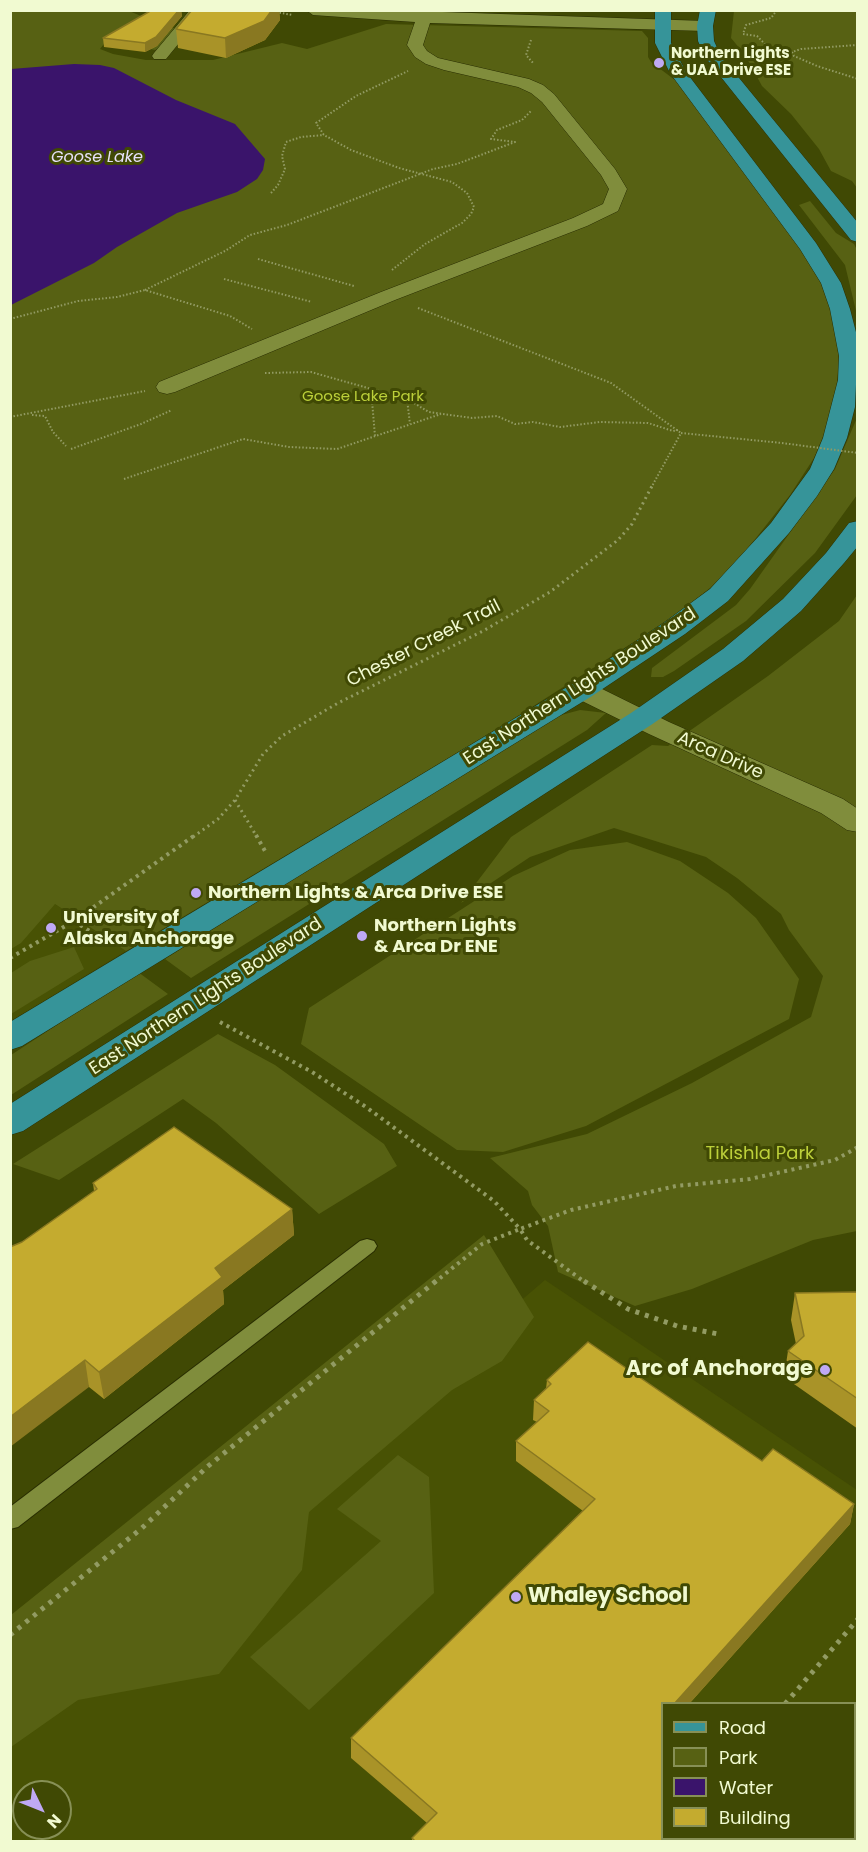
<!DOCTYPE html>
<html>
<head>
<meta charset="utf-8">
<style>
  body { margin:0 }
  #map { position:relative; width:868px; height:1852px; overflow:hidden; background:#404904; font-family:Poppins,sans-serif }
  canvas { display:block }
  .frame { position:absolute; inset:0; border:12px solid #f1fad1; pointer-events:none }
  .legend { position:absolute; left:661px; top:1702px; width:195px; height:138px; box-sizing:border-box; background:#404904; border:2px solid #879056; margin:0; padding:8px 10px; list-style:none; font-size:18px; color:#f1fad1 }
  .legend li { display:flex; align-items:center; gap:12px; height:30px }
  .legend b { width:30px; border:2px solid #879056 }
  .north { position:absolute; left:12px; top:1780px; width:60px; height:60px; box-sizing:border-box; background:#404904; border:2px solid #879056; border-radius:50%; rotate:133deg; font-size:16px; font-weight:700; line-height:24px; text-align:center; color:#f1fad1 }
  .north::after { content:''; display:block; margin:auto; width:21px; height:27px; background:#bfa9f4; clip-path:polygon(50% 0,100% 100%,50% 72%,0 100%) }
</style>
</head>
<body>
<div id="map">
<canvas width="868" height="1852"></canvas>
<div class="frame"></div>
<ul class="legend">
<li><b style="height:8px;background:#369499"></b>Road</li>
<li><b style="height:16px;background:#576113"></b>Park</li>
<li><b style="height:16px;background:#3a146b"></b>Water</li>
<li><b style="height:16px;background:#c4ab2f"></b>Building</li>
</ul>
<div class="north">N</div>
</div>
<script>
const ctx = document.querySelector('canvas').getContext('2d');
ctx.lineJoin = 'round';
function fill(path, color) { ctx.fillStyle = color; ctx.fill(path, 'evenodd'); }
const shape = rows => new Path2D(rows.map(r => 'M' + r).join(''));
function stroke(path, color, width, dash) { ctx.strokeStyle = color; ctx.lineWidth = width; ctx.lineCap = dash ? 'butt' : 'round'; ctx.setLineDash(dash || []); ctx.stroke(path); }
function drawText(font, color, halo, rows, align = 'center') {
  ctx.font = font + ' Poppins,sans-serif'; ctx.lineWidth = 6; ctx.setLineDash([]); ctx.textBaseline = 'middle'; ctx.strokeStyle = halo; ctx.fillStyle = color; for (const [text, x, y, turn = 0] of rows) {
    ctx.save(); ctx.translate(x, y); ctx.rotate((+turn || 0) * Math.PI / 180); ctx.textAlign = isNaN(turn) ? turn : align; if (halo) ctx.strokeText(text, 0, 0); ctx.fillText(text, 0, 0); ctx.restore();
  }
}
fill(shape([
  [11,875,126,951,11,1021],
  [545,1280,857,1490,857,1841,11,1841,10,1738],
  [662,1704,854,1704,854,1838,662,1838],
  [24,1792,60,1792,60,1828,24,1828]
]), '#485204');
fill(shape([
  [11,11,129,11,151,20,156,26,180,29,163,47,155,50,107,40,100,49,113,54,146,60,213,60,282,43,307,49,386,24,642,31,648,38,648,57,651,62,679,83,802,247,825,289,838,338,839,364,836,392,830,420,814,458,790,495,756,538,732,567,710,588,673,617,510,721,126,951,55,904,21,943,11,949],
  [734,11,857,11,857,188,852,181,831,171,819,149,791,114,762,86,745,55,731,38],
  [810,201,836,233,854,244,857,250,857,315,845,265,799,205],
  [857,418,857,495,815,553,746,621,674,671,663,677,651,677,652,668,736,605,750,589,835,469],
  [857,595,857,1231,813,1240,692,1289,635,1306,558,1272,548,1226,532,1205,528,1191,490,1158,587,1134,692,1083,811,1017,823,976,789,930,781,914,737,878,706,857,614,828,530,857,461,903,511,837,652,745,668,746,768,676,839,621],
  [580,710,606,713,587,730,191,978,165,959,554,717],
  [627,842,680,861,728,893,756,918,799,979,789,1019,586,1126,503,1152,457,1150,301,1044,309,1008,513,876,570,850],
  [74,947,84,969,11,1014,11,973,30,961],
  [138,972,168,994,11,1095,11,1055],
  [218,1034,275,1065,384,1144,397,1166,319,1214,216,1123,183,1099,59,1180,13,1164],
  [484,1235,534,1317,502,1361,452,1390,309,1512,302,1570,219,1674,78,1700,11,1747,11,1615],
  [398,1455,429,1477,434,1593,309,1710,250,1657,381,1541,337,1509]
]), '#576113');
fill(shape([
  [74,64,100,65,114,68,176,100,235,124,265,159,263,170,257,179,237,192,177,213,117,247,94,263,11,305,11,69]
]), '#3a146b');
const lane = shape([
  [367,1239,374,1241,377,1246,374,1251,18,1527,10,1529,10,1507,360,1241,367,1239]
]);
const street = shape([
  [190,10,206,10,166,59,154,59,152,56,154,53,190,10],
  [306,10,384,10,705,21,713,26,705,31,430,23,423,45,427,51,438,58,529,79,543,85,554,94,615,169,627,189,618,211,587,226,395,300,175,392,167,394,159,392,156,387,159,382,381,292,573,218,603,204,609,189,601,175,542,102,531,93,518,87,444,70,426,64,415,57,407,45,415,22,313,15,306,10],
  [582,681,592,684,669,722,843,799,858,809,858,832,847,830,821,813,649,734,572,696,568,690,572,684,582,681]
]);
const primary = shape([
  [655,10,671,10,671,43,686,72,816,243,841,283,850,309,858,340,855,407,847,438,834,469,817,496,789,533,728,601,685,634,592,696,22,1046,10,1050,10,1022,572,684,665,622,710,589,771,523,810,469,823,438,838,380,839,356,830,309,821,283,800,249,670,73,655,43,655,10],
  [700,10,716,10,713,26,714,41,721,56,858,223,858,242,851,240,705,57,698,41,697,26,700,10],
  [858,521,858,546,844,563,801,611,743,661,651,725,23,1131,10,1135,10,1104,631,713,723,649,783,599,826,553,849,523,858,521]
]);
stroke(lane, '#282d01', 2);
stroke(street, '#282d01', 1);
stroke(primary, '#282d01', 1);
stroke(shape([
  [777,10,771,18,746,25,743,34,757,36,769,48,792,52],
  [276,12,292,15],
  [531,40,526,55,534,64],
  [858,45,801,49,792,52,794,56,817,66,858,79],
  [271,193,278,185,285,169,282,156,286,142,301,137,324,135],
  [258,259,354,286],
  [392,270,425,244,462,223,471,214,474,207,467,193,452,182,399,168,351,150,324,135,316,123,356,96,408,71],
  [224,279,312,302],
  [145,290,225,251,250,235,287,225,433,169,457,164,515,142,491,139,497,130,522,120,531,111],
  [418,308,611,383,681,433],
  [10,319,78,301,117,297,145,290,230,316,252,329],
  [265,373,311,372,407,399,429,412,472,418,497,416,515,424,533,422,560,427,600,422,648,423,673,431,678,430],
  [371,389,375,436],
  [407,399,410,424],
  [32,415,45,416,53,432,66,446],
  [10,417,145,391],
  [681,433,782,443],
  [71,449,141,424,172,410],
  [124,479,243,439,289,447,337,449,441,414],
  [651,488,681,433]
]), '#929b63', 2, [1.5, 2]);
stroke(shape([
  [235,800,257,837],
  [193,837,218,819,235,800,263,754,282,736,338,703,483,631,550,592,618,540,632,524,652,486]
]), '#929b63', 3, [2, 4]);
stroke(shape([
  [256,835,265,851],
  [74,921,111,945],
  [10,958,74,921,195,835],
  [220,1022,312,1072,366,1107,494,1201,520,1229,571,1210,676,1186,750,1179,835,1160,858,1147],
  [434,1283,482,1244,520,1229,527,1240,586,1283]
]), '#929b63', 4, [3, 4.5]);
stroke(shape([
  [584,1281,628,1309,677,1326,718,1334],
  [10,1635,142,1528,207,1467,436,1281],
  [785,1704,858,1619],
  [827,1838,830,1842]
]), '#929b63', 5, [4, 6]);
fill(lane, '#808d3c');
fill(street, '#808d3c');
fill(primary, '#369499');
stroke(shape([
  [782,443,858,453]
]), '#929b63', 2, [1.5, 2]);
fill(shape([
  [152,10,181,10,182,16,157,46,145,52,104,47,103,38],
  [272,10,279,10,280,20,265,40,226,58,178,48,176,29],
  [93,1183,292,1209,294,1235,223,1290,224,1304,104,1399,89,1387,22,1242,94,1191],
  [858,1292,858,1429,784,1377,788,1351,796,1344,791,1320,795,1293],
  [547,1380,762,1461,854,1504,850,1524,689,1704,663,1704,663,1839,825,1842,412,1842,412,1838,427,1823,351,1758,351,1738,583,1511,516,1461,516,1441,537,1422,533,1420,534,1400,546,1389]
]), '#a99328');
fill(shape([
  [179,10,181,10,182,16,157,46,145,52,145,43],
  [272,10,279,10,280,20,265,40,226,58,225,38],
  [292,1209,294,1235,223,1290,224,1304,104,1399,99,1372,215,1268],
  [85,1360,89,1387,10,1447,10,1417],
  [854,1504,850,1524,689,1704,674,1704]
]), '#897821');
const building = shape([
  [152,10,179,10,156,37,145,43,103,38,152,10],
  [192,10,272,10,264,21,225,38,176,29,192,10],
  [174,1127,292,1209,215,1268,222,1277,99,1372,85,1360,10,1417,10,1247,22,1242,97,1189,93,1183,174,1127],
  [858,1292,858,1399,788,1351,804,1336,795,1293,858,1292],
  [588,1342,762,1461,773,1449,854,1504,674,1704,663,1704,663,1839,821,1839,825,1842,416,1842,412,1838,437,1813,351,1738,595,1499,516,1441,549,1411,534,1400,551,1384,547,1380,588,1342]
]);
fill(building, '#c4ab2f');
stroke(building, '#897821', 1.5);
for (const [x, y, r, color] of [
  [659,63,6,"#bfa9f4"],
  [196,893,6,"#bfa9f4"],
  [51,928,6,"#bfa9f4"],
  [362,936,6,"#bfa9f4"],
  [825,1370,6,"#bfa9f4"],
  [516,1597,6,"#bfa9f4"]
]) { const dot = new Path2D(); dot.arc(x, y, r, 0, 2 * Math.PI); ctx.fillStyle = color; ctx.fill(dot); stroke(dot, '#404904', 2); }
drawText('bold 15px', '#f1fad1', '#404904', [
  ["Northern Lights",671,54],
  ["& UAA Drive ESE",671,71]
], 'left');
drawText('15px', '#bcd03a', '#404904', [
  ["Goose Lake Park",363,397]
]);
drawText('italic 16px', '#e6e0f8', '#404904', [
  ["Goose Lake",97,158]
]);
drawText('18px', '#f1fad1', '#404904', [
  ["Chester Creek Trail",424,644,-27],
  ["East Northern Lights Boulevard",580,687,-33],
  ["Arca Drive",720,756,24],
  ["East Northern Lights Boulevard",206,997,-33]
]);
drawText('bold 18px', '#f1fad1', '#404904', [
  ["Northern Lights & Arca Drive ESE",208,893],
  ["University of",63,918],
  ["Alaska Anchorage",63,939],
  ["Northern Lights",374,926],
  ["& Arca Dr ENE",374,947]
], 'left');
drawText('18px', '#bcd03a', '#404904', [
  ["Tikishla Park",760,1154]
]);
drawText('bold 21px', '#f1fad1', '#404904', [
  ["Arc of Anchorage",813,1370],
  ["Whaley School",528,1597,"left"]
], 'right');
</script>
</body>
</html>
